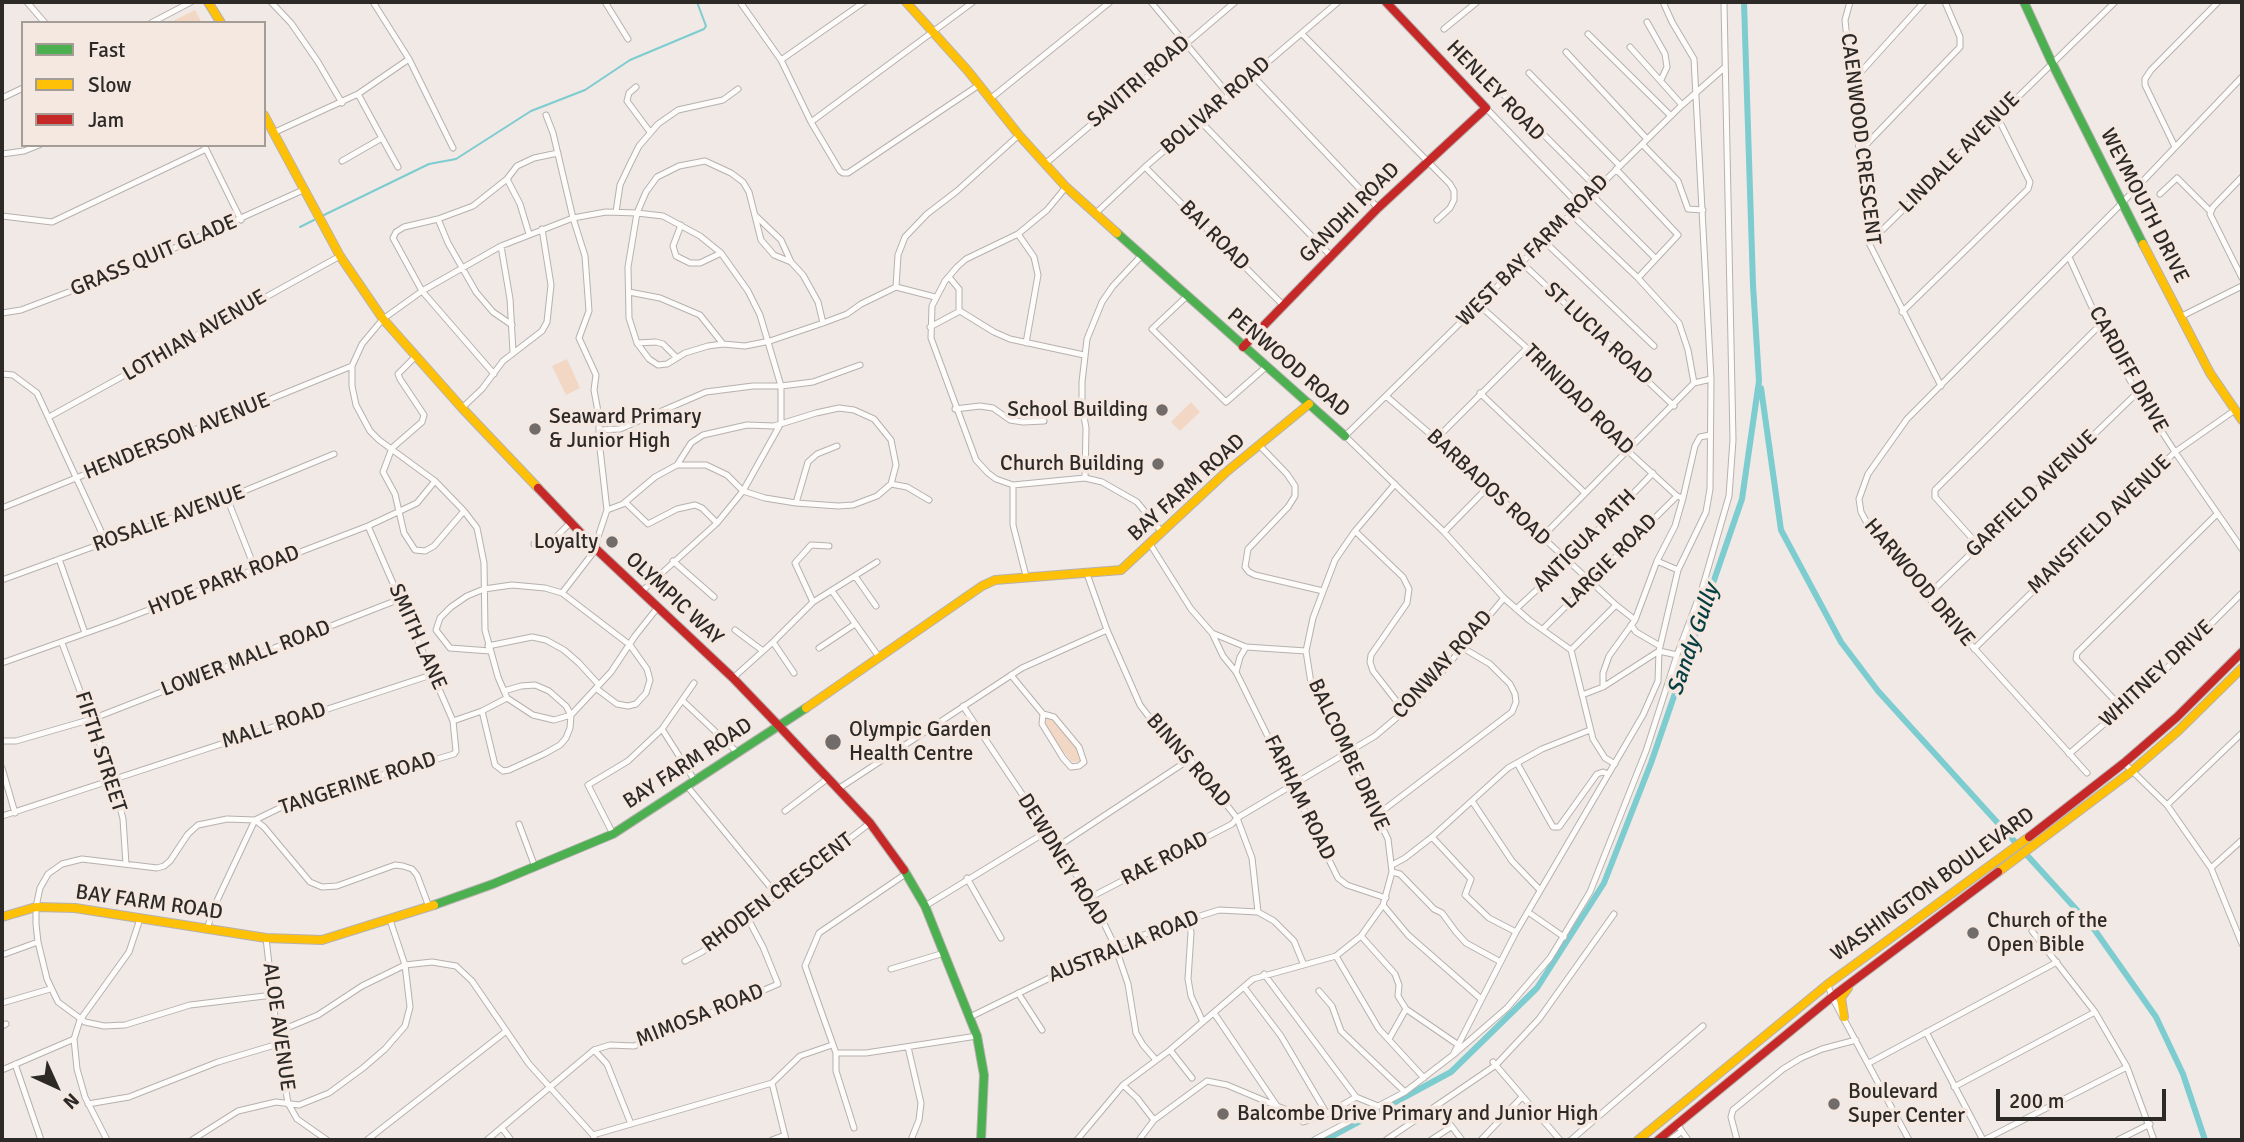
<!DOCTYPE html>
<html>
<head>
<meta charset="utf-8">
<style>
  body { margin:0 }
  #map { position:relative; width:2244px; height:1142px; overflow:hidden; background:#f0e9e5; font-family:Signika,sans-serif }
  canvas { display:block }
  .frame { position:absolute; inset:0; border:4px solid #2d2926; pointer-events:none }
  .legend { position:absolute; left:21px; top:21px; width:245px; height:126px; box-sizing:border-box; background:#f4e8e1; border:2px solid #a49c96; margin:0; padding:9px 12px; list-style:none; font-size:21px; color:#2d2926 }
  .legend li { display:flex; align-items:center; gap:14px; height:35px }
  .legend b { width:35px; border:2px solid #a49c96 }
  .north { position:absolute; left:21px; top:1051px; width:70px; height:70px; -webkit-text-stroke:5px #f4e8e1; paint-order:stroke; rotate:135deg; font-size:19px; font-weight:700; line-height:28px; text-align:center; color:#2d2926 }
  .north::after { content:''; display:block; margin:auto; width:24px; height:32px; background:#2d2926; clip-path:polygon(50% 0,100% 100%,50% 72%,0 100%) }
  .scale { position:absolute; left:1996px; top:1089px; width:170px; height:32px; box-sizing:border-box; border:4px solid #2d2926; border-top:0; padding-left:9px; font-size:21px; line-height:24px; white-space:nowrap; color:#2d2926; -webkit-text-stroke:5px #f4e8e1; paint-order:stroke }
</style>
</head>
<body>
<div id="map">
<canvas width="2244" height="1142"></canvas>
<div class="frame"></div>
<ul class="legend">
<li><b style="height:9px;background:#4caf50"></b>Fast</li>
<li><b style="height:9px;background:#ffc107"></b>Slow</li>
<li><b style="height:9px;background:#c62828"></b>Jam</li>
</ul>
<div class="north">N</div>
<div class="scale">200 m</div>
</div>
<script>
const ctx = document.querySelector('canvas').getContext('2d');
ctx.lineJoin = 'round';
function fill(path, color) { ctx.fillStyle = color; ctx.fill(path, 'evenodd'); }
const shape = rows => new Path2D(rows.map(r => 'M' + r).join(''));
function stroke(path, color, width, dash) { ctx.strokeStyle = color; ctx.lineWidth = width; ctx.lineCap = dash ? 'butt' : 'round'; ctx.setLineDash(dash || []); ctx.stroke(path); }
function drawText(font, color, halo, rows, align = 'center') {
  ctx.font = font + ' Signika,sans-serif'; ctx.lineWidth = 7; ctx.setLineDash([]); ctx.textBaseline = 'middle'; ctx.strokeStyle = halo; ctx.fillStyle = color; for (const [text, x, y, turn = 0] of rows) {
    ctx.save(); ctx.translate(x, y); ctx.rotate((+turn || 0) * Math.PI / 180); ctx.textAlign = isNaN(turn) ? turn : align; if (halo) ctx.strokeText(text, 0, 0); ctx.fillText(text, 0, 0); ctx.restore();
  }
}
fill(shape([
  [195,10,202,23,169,23],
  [567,359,580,388,566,395,552,366],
  [1191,402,1200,412,1180,431,1171,422],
  [1048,717,1051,718,1070,739,1081,754,1082,761,1072,762,1055,742,1045,723]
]), '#f3d7c5');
stroke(shape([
  [324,215,429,164,456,159,531,111,585,90,630,60,704,29,706,26,697,2],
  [300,227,314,220]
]), '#7cccd0', 2);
stroke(shape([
  [1761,388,1781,530,1841,642,1878,691,2094,929,2156,1017,2183,1074,2205,1140],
  [1325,1140,1451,1072,1537,988,1604,883,1651,763,1742,499,1759,381,1753,285,1744,2]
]), '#7cccd0', 6);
const street = shape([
  [27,2,45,23],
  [271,2,291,23,318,62,342,103],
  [373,2,409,59,453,148],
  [605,2,628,39],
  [740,2,781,60,811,122,840,171,843,173,848,173,979,85],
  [1151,2,1229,95],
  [1850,2,1845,20,1869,243,1941,386],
  [1647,22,1665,54,1667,67,1661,80],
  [151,23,191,2],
  [1444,29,1477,2],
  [1302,34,1450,184,1454,191,1454,200,1450,208,1437,220],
  [1588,34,1671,116],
  [1630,47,1682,105],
  [1566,52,1647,139],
  [781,60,864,2],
  [1529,73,1620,166],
  [1252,75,1378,208],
  [1851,83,1924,2],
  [636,87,629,93,627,101,650,132],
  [1503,94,1597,188],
  [2,98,23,88],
  [990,99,1110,2],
  [1486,108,1579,205],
  [546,115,553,133,573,218,585,256,589,311,579,338,596,375,594,390,599,417,599,440,607,510,597,540,596,549,562,593],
  [1199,120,1331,256],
  [811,122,973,2],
  [273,133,358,94,409,59],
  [382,138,398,167],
  [1642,144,1678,181,1688,209,1703,210],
  [204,145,241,220],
  [2175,147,2145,85,2145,79,2151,70,2218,2],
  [1859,152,1960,47,1960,37,1945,2],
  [2,154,24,151,39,145],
  [342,161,382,138,358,94],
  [1045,164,1235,2],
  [1145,167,1283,305],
  [1616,169,1678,235,1638,278],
  [2242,177,2213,207,2210,214,2242,278],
  [507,179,520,204,529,234],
  [1066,187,1047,210,1018,234,966,259,957,267,945,281,932,306,931,338,976,460,988,473,996,479,1013,485,1085,478,1102,482,1137,502,1161,531],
  [1591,194,1655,258],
  [2160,194,2177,178,2210,211],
  [616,212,620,185,630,164,639,146,658,124,678,110,723,100,738,89],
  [1096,213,1145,167,1338,2],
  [1571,214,1638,278,1679,323,1688,350,1694,383],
  [2,216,52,222,206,149],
  [756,216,781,240,791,262],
  [438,219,448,243,476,292,493,312,512,325],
  [681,225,673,246,676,256,690,263,700,263,721,253],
  [1018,234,1034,257,1038,275,1026,343],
  [1544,241,1654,346],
  [1869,243,2115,2],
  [501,246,510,299,513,352],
  [2069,257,2100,325,2137,393,2175,452,2242,549],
  [1522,263,1674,406],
  [949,277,959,289,959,311],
  [896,287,898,255,905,237,927,214,957,191,1019,135],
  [896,287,935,297],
  [629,292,660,298,700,315,723,344],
  [1186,297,1152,329,1226,402,1267,366],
  [1479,305,1527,348,1629,452,1677,496,1683,498,1675,526,1657,561,1635,620,1609,656,1603,673,1603,687],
  [1902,312,2028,189,2030,182,1997,116],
  [2,313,21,310,119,273,303,190],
  [2180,317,2242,286],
  [823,323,818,302,803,275,791,262,774,255,761,240,749,192,743,182,731,173,705,161,679,166,657,177,646,192,637,213,628,267,629,318,637,343,649,359,658,365,667,364,685,353,708,346,723,344,745,346,770,341,823,323,847,314,861,304,896,287],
  [930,327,960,311,994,332,1010,339,1084,355],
  [637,343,656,342,663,344,677,358],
  [415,357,398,374,400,379,424,415,422,422,392,448,383,472,395,494,404,533,415,550,425,551,434,546,464,511],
  [2,374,13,375,37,393,106,542],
  [494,374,422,291,393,238,396,232,404,227,438,219,473,206,507,179,517,166,534,158,558,153],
  [1480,393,1585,493],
  [1386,396,1436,439,1616,605,1571,650],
  [462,408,482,389,503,361,542,331,547,322,551,285,542,229],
  [955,409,980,406,993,408,1010,420,1023,422,1044,421],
  [49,417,340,256],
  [600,430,620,429,706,392,753,386,781,386,813,382,860,365],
  [1436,439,1527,348],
  [1260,446,1287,474,1295,486,1295,496,1288,507,1248,549,1245,567,1249,572,1255,575,1323,591],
  [1085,478,1086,428,1082,405,1082,382,1087,339,1102,302,1113,286,1141,256],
  [891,484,907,487,929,500],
  [1013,485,1013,525,1026,576],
  [227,498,255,569],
  [1683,498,1695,446,1700,437,1710,435],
  [625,502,648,524,677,509,695,505,702,508,717,523],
  [796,503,808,462,817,454,837,446],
  [2,508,352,366],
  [607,510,623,504,655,477,677,465,706,465,727,475,743,491,765,498,796,503,838,506,853,505,877,496,891,484,896,465,891,440,874,419,854,410,839,408,816,413,774,426,747,425,703,435,691,443,677,465],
  [1355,531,1403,577,1409,589,1407,603,1371,655,1370,662,1373,671,1405,712],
  [1444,532,1488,487],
  [1542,537,1694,383,1711,379],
  [534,544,550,543,570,523],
  [1150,544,1191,609,1212,633,1246,647,1306,651],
  [1979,546,1935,497,1935,490,2100,325],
  [59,559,85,633],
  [673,561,714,597],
  [1657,561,1678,570],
  [1087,574,1107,630,1140,705,1173,748,1190,759,1237,818,1252,858,1258,912],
  [855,576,876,606],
  [2,580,227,498,334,454],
  [832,591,879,657],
  [641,592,717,523,743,491,781,423,781,386,760,315,748,291,721,253,700,236,663,216,637,213,606,212,573,218,501,246,422,291,383,319,362,344,352,366,352,386,356,405,370,431,379,440,435,481,464,511,477,528,484,563,485,630,498,677,507,698,533,715,554,720,571,715,611,672,635,636,658,607],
  [1927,596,2137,393],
  [813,602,795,563,811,545,829,546],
  [1616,605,1635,620],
  [1516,609,1567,562,1653,473],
  [1631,625,1636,632,1660,646],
  [1543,629,1677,496],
  [735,630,763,651],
  [1212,633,1223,656,1236,672,1338,878,1347,885,1386,898],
  [773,642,794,673],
  [62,643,113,779,123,819,126,864],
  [488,646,532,637,546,640,564,650,579,663,599,685],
  [819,648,855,624],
  [1974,649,2175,452,2235,410],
  [490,651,450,648,436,630,440,618,451,607,467,596,484,589,512,585,545,588,562,593,630,645,647,669,650,680,646,693,636,704,628,706,617,704,597,689],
  [2,663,117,622,368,526,417,503,435,481],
  [1236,672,1240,657,1246,647],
  [1011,675,1043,714,1054,717,1079,747,1084,762,1079,766,1071,767,1063,758,1042,724,1043,714],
  [733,678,773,642,813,602,877,562],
  [1582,695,1603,687,1659,651,1678,570,1706,512,1710,489,1711,379,1694,59,1672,22,1663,2],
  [683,701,738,753],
  [963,706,1091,897,1115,946,1128,984,1136,1033,1143,1045,1156,1060],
  [2122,708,2076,659,2077,653,2217,514],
  [482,711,495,765,503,771,509,770,544,754,560,745,566,738,570,728,571,715,566,706,549,691,535,685,521,686,504,691],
  [453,721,482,711,507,698],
  [662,729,695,781],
  [2,741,16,741,92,719,400,599],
  [2069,754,2155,680,2242,593],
  [1517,763,1553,827,1559,827,1597,774,1603,772,1608,774],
  [2124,763,2167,805,2211,868,2242,944],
  [1615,764,1605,758,1593,739,1571,650,1529,620,1504,598,1444,532,1345,436,1682,105,1724,68],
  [2,768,15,813],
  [2087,773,1927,596,1867,523,1861,512,1859,499,1868,474,1907,419,2123,202,2242,77],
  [687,786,776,894],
  [838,789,1022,668,1107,630],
  [1472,801,1512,861,1540,890],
  [2167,805,2242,733],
  [785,811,827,779],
  [1377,815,1512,712,1516,702,1515,694,1510,684,1490,664,1463,648],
  [2,816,434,674],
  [519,824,535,867],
  [613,834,588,785,628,761,662,729,694,683],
  [1432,837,1471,879,1465,895,1489,918,1516,932,1643,715,1658,681,1659,651,1677,655],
  [1057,847,1190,759],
  [1392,865,1405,858,1432,837,1508,768,1542,749,1590,730],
  [2211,868,2242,840],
  [1392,872,1400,874,1434,909,1442,913,1456,932,1466,943,1499,961],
  [907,873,819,933,805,966,836,1053,866,1053,977,1036],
  [967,878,1001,938],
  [1091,897,1232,824,1237,818,1375,736,1421,697,1504,598],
  [1383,905,1408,935,1480,998],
  [925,906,1046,832],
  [1528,912,1564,937],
  [1189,919,1191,933,1188,979,1191,996,1203,1022],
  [390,920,405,965,432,962,456,966,472,981,529,1064,593,1135,595,1140],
  [207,929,214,907,255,820,294,801,454,754,456,751,453,721,368,526],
  [2032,931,2095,1012,2127,1067,2154,1140],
  [1361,936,1395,974,1399,985,1398,996,1406,1009,1457,1044],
  [266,938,278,1044,288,1103,297,1119,327,1140],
  [2,955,38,942],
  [1336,956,1379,1029,1424,1078],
  [685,961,702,952,870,823],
  [891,969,944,953],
  [1264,974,1356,1097,1378,1106],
  [1828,985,1832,997,1909,1140],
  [1244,987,1281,1036,1327,1114],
  [1319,991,1332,1006,1341,1031,1405,1092],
  [1018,993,1042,1030],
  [273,995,190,1005,125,1025,104,1026,85,1022,58,1002,47,979,38,942,36,924,36,907,40,888,48,874,62,864,82,859,157,868,164,866,170,861,188,834,198,825,227,819,255,820,264,827,310,882,322,887,337,886,395,865,403,866,412,869,417,875,429,907],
  [2,1003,50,989],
  [1214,1013,1277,1106,1295,1113,1303,1122,1327,1114,1356,1097],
  [970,1017,1115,946,1159,929,1219,910,1258,912,1274,921,1294,941,1303,963],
  [2,1026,6,1024],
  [1926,1032,1983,1140],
  [1389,1039,1406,1009],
  [908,1047,921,1103,919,1120,911,1140],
  [594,1050,607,1064,631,1124],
  [1170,1050,1192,1078],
  [836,1053,836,1071,854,1128],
  [1453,1055,1507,1008,1550,958,1590,892,1646,751,1677,655,1702,589,1729,496,1733,440,1724,3],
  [1493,1062,1560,1140],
  [1869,1063,2057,962],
  [15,1064,41,1140],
  [2,1070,74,1039],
  [772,1083,786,1140],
  [1123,1085,1137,1098,1154,1120],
  [1954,1087,2095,1012],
  [88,1104,129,1097,218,1062,278,1044],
  [1437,1107,1462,1140],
  [1677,1124,1688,1140],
  [502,1128,511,1140],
  [593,1135,772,1083,800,1056,832,1045],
  [107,1140,85,1097,77,1069,74,1039,80,1020,129,952,140,919],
  [192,1140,238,1111,276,1102,299,1105,329,1093,363,1068,385,1049,405,1026,410,1007,405,965,362,986,318,1015,277,1032],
  [367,1140,505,1032],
  [487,1140,594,1050,610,1045,634,1046,778,984,763,947,747,917],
  [772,1140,785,1135],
  [1077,1140,1123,1085,1170,1050,1253,979,1336,956,1361,936,1383,905,1392,872,1388,839,1311,683,1306,651,1313,618,1335,560,1355,531,1395,484],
  [1139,1140,1154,1120,1207,1081,1227,1085,1277,1106],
  [1314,1140,1405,1092,1453,1055,1516,932],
  [1386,1140,1496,1065,1539,1019,1614,914],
  [1431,1140,1451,1127],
  [1481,1140,1522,1097],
  [1571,1140,1703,1026],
  [1670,1140,1682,1131],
  [1737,1140,1731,1117,1733,1110,1783,1069,1801,1058,1822,1049,1856,1040],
  [1984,1140,2127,1067],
  [2118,1140,2150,1124]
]);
const fast = shape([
  [2024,2,2052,63,2143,244],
  [1117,233,1345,436],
  [904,870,925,906,977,1036,984,1075,981,1140],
  [434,905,493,884,613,834,806,708]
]);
const slow = shape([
  [208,2,221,23],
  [906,2,968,71,1019,135,1066,187,1117,233],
  [264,115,340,256,383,319,462,408,538,488],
  [2143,244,2210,373,2242,420],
  [806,708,982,586,995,580,1121,570,1225,473,1309,404],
  [1998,872,2132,771,2178,731,2242,668],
  [2,917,36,907,75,908,266,938,322,940,434,905],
  [1844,1017,1841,998,1848,988],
  [1638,1140,1828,984,2029,837]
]);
const jam = shape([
  [1243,347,1378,208,1486,108,1386,2],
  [538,488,596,549,733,678,779,726,870,823,904,870],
  [2029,837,2124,763,2177,717,2242,652],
  [1658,1140,1832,997,1998,872]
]);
stroke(street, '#b6b1af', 7);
stroke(fast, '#b6b1af', 10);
stroke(slow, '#b6b1af', 10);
stroke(jam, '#b6b1af', 10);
stroke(street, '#fdfcfb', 5);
stroke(fast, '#4caf50', 8);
stroke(slow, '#ffc107', 8);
stroke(jam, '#c62828', 8);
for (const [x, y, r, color] of [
  [1162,410,7,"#716c69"],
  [535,429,7,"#716c69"],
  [1158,464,7,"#716c69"],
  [612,542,7,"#716c69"],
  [833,742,9,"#716c69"],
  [1973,933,7,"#716c69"],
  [1834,1104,7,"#716c69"],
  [1223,1114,7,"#716c69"]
]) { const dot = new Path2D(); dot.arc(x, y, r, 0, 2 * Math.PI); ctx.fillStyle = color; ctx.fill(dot); stroke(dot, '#f4e8e1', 2.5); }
drawText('21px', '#2d2926', '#f4e8e1', [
  ["SAVITRI ROAD",1139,82,-41],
  ["HENLEY ROAD",1495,91,46],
  ["BOLIVAR ROAD",1216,106,-41],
  ["CAENWOOD CRESCENT",1860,139,83],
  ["LINDALE AVENUE",1960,153,-45],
  ["WEYMOUTH DRIVE",2144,206,63],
  ["GANDHI ROAD",1350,213,-45],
  ["BAI ROAD",1214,236,45],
  ["WEST BAY FARM ROAD",1533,251,-45],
  ["GRASS QUIT GLADE",154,256,-23],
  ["ST LUCIA ROAD",1598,334,43],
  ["LOTHIAN AVENUE",195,336,-30],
  ["PENWOOD ROAD",1288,363,41],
  ["CARDIFF DRIVE",2128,370,61],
  ["TRINIDAD ROAD",1578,400,45],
  ["HENDERSON AVENUE",177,437,-22],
  ["BAY FARM ROAD",1187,488,-42],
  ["BARBADOS ROAD",1488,488,43],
  ["GARFIELD AVENUE",2032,494,-44],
  ["ROSALIE AVENUE",169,519,-20],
  ["MANSFIELD AVENUE",2100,525,-44],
  ["ANTIGUA PATH",1585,541,-45],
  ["LARGIE ROAD",1610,562,-45],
  ["HYDE PARK ROAD",224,581,-21],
  ["HARWOOD DRIVE",1919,583,50],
  ["OLYMPIC WAY",674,599,43],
  ["SMITH LANE",417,637,66],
  ["LOWER MALL ROAD",246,659,-21],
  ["CONWAY ROAD",1443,665,-48],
  ["WHITNEY DRIVE",2157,674,-43],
  ["MALL ROAD",274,726,-18],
  ["FIFTH STREET",100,752,72],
  ["BALCOMBE DRIVE",1348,755,65],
  ["BINNS ROAD",1188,761,49],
  ["BAY FARM ROAD",688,764,-33],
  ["TANGERINE ROAD",358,784,-18],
  ["FARHAM ROAD",1299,798,64],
  ["RAE ROAD",1165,859,-27],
  ["DEWDNEY ROAD",1062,860,58],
  ["WASHINGTON BOULEVARD",1933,885,-36],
  ["RHODEN CRESCENT",778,893,-37],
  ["BAY FARM ROAD",149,903,8],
  ["AUSTRALIA ROAD",1124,947,-22],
  ["MIMOSA ROAD",700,1016,-22],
  ["ALOE AVENUE",278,1027,82]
]);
drawText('21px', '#2d2926', '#f4e8e1', [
  ["School Building",1148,410,"right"],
  ["Seaward Primary",549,417],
  ["& Junior High",549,441],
  ["Church Building",1144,464,"right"],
  ["Loyalty",598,542,"right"],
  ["Olympic Garden",849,730],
  ["Health Centre",849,754],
  ["Church of the",1987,921],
  ["Open Bible",1987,945],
  ["Boulevard",1848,1092],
  ["Super Center",1848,1116],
  ["Balcombe Drive Primary and Junior High",1237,1114]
], 'left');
drawText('italic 23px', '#063e41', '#f4e8e1', [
  ["Sandy Gully",1694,640,-71]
]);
</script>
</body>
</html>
